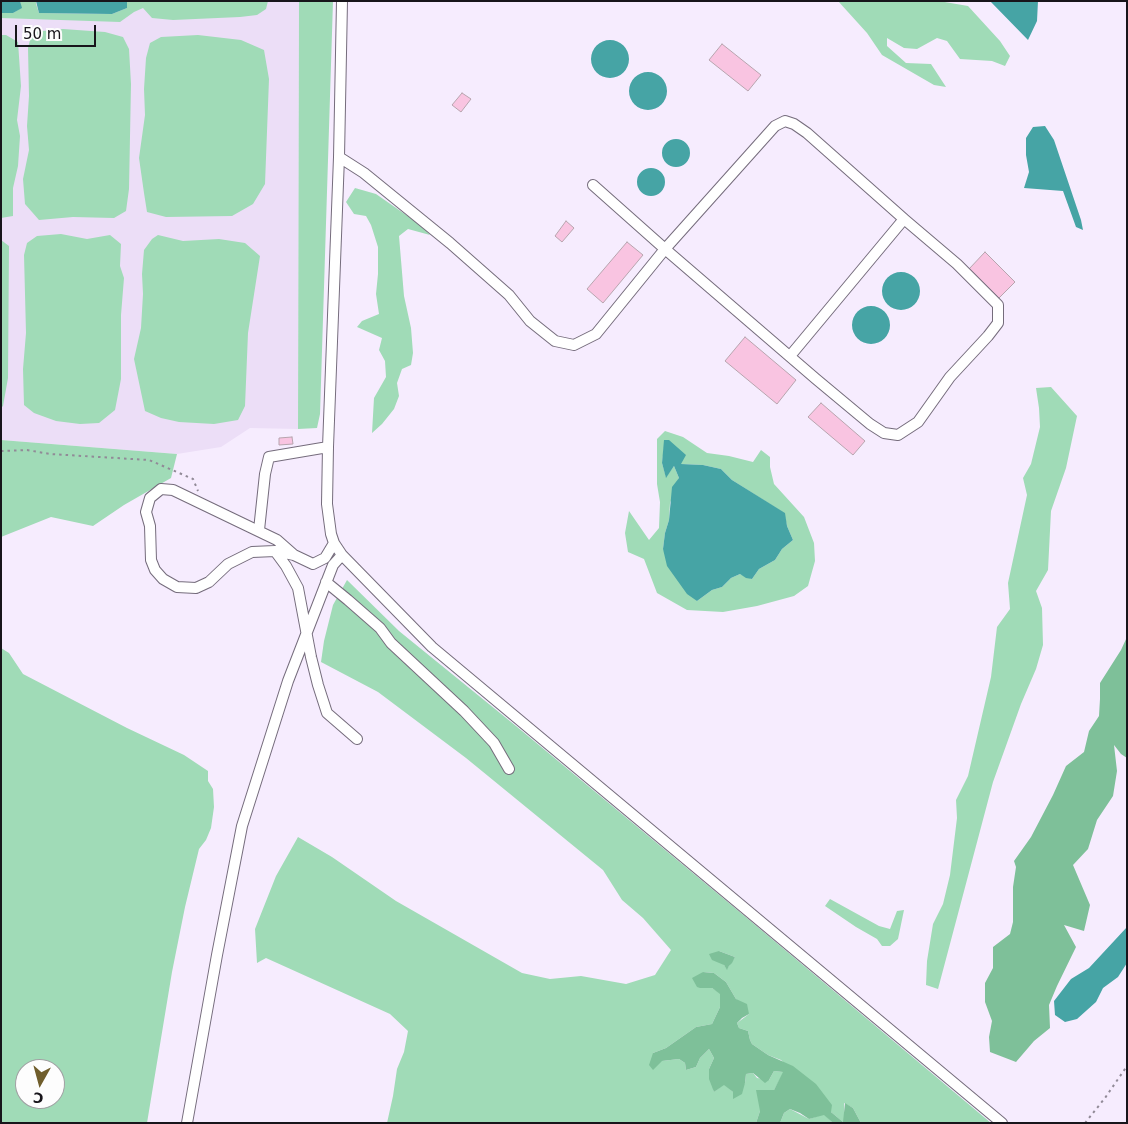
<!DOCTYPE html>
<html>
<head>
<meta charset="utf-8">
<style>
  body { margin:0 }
  #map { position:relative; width:1128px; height:1124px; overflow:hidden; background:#f6ecfe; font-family:"DejaVu Sans",sans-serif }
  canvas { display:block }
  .frame { position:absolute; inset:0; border:2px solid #18151b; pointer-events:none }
  .north { position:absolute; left:15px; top:1059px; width:50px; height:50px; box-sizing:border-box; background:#fdfdfd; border:1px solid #a1a0a3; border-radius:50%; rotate:187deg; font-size:14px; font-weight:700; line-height:20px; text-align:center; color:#18151b }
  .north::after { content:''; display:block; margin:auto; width:18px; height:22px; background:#705e2c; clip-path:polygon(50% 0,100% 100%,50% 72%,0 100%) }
  .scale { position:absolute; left:15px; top:25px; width:81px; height:22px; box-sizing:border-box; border:2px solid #18151b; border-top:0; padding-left:6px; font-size:15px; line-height:18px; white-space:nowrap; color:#18151b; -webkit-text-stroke:4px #fdfdfd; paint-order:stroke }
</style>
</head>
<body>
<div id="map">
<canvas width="1128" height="1124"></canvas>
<div class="frame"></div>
<div class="north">С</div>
<div class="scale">50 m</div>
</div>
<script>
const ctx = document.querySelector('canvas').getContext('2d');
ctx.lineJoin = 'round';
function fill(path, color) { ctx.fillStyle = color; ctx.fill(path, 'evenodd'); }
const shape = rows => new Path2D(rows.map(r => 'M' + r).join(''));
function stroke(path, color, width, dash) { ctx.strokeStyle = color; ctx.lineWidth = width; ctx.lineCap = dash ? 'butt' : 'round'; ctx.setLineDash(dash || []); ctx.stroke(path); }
fill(shape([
  [1,1,299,1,298,429,250,428,221,447,177,454,1,440]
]), '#ecdef7');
fill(shape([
  [20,1,36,1,36,4,39,13,112,14,127,8,127,1,268,1,266,9,257,15,240,17,173,20,152,18,143,8,134,12,120,22,1,18,1,13,13,13,21,8],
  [299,1,333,1,320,414,317,428,298,429],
  [838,1,939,1,968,6,1000,41,1010,56,1005,66,992,61,960,59,947,41,937,38,917,49,904,48,887,38,887,46,906,63,931,64,946,87,934,85,882,55,867,33],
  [63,29,105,32,123,37,129,49,131,84,129,189,126,211,114,218,73,217,39,220,25,204,23,179,29,150,27,126,29,96,28,48,32,32],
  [1,35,6,35,18,42,21,86,17,120,20,136,18,166,13,188,13,216,1,218],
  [198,35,241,40,264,50,269,79,265,184,253,204,232,216,166,217,147,212,144,193,139,158,145,115,144,89,146,58,150,43,161,37],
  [355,188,376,194,422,226,430,235,408,229,399,236,404,296,411,328,413,353,411,365,402,369,397,383,399,396,394,409,382,424,372,433,374,398,386,377,385,361,379,350,382,338,357,327,362,321,379,314,376,294,378,274,378,247,371,225,366,216,354,214,346,202],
  [61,234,87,239,110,235,121,244,120,266,124,278,121,315,121,379,115,410,99,423,80,424,56,421,34,413,24,405,23,369,26,333,24,255,27,243,37,236],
  [158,235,183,241,219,239,245,243,260,256,248,333,245,406,238,420,214,424,179,422,161,418,145,411,134,359,141,328,143,294,142,274,144,250,152,239],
  [1,240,9,246,8,378,3,406,1,408],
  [1051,387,1077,416,1066,468,1051,511,1048,570,1036,591,1042,608,1043,645,1036,669,1021,704,993,782,938,989,926,985,927,961,933,924,943,904,950,875,957,818,956,800,968,776,991,677,997,627,1010,609,1008,583,1027,495,1023,478,1031,464,1040,427,1039,408,1036,388],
  [665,431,683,437,707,453,729,456,753,462,761,450,770,457,770,467,774,484,804,517,814,543,815,561,808,586,794,596,757,606,723,612,687,610,657,593,644,559,628,552,625,533,629,511,649,540,659,528,660,502,657,484,657,439],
  [665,440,680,464,703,465,721,469,732,480,784,513,787,526,793,540,782,549,775,560,759,569,752,579,740,574,731,578,722,587,712,590,697,601,663,549,665,533,669,520,670,503,679,478,674,466,666,477,662,463],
  [1,440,177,454,171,478,124,505,93,526,51,517,1,537],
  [347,580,399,631,516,726,747,918,991,1123,861,1123,853,1108,844,1103,844,1123,831,1112,781,1060,768,1055,752,1044,750,1040,748,1031,739,1028,737,1023,749,1014,736,999,726,982,714,973,703,972,700,988,712,988,720,993,720,1007,712,1024,696,1027,666,1048,653,1053,662,1061,679,1059,685,1063,686,1070,696,1067,700,1058,709,1049,714,1058,709,1069,714,1092,724,1084,733,1092,733,1098,745,1083,746,1074,753,1073,757,1078,769,1080,774,1071,784,1072,774,1090,760,1111,756,1123,387,1123,393,1096,397,1069,404,1052,408,1031,390,1014,266,958,257,963,255,929,276,876,298,837,332,857,396,901,522,973,550,979,581,976,626,984,655,975,671,950,643,918,622,900,603,870,466,758,378,692,321,662,324,641,333,605],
  [719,951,735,957,727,969,724,965],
  [1,648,9,653,23,674,127,728,184,755,208,771,208,781,213,789,214,807,211,828,206,840,199,849,185,907,172,972,147,1123,1,1123],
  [25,1069,55,1069,55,1099,25,1099],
  [830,899,879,926,890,929,897,911,904,910,898,939,890,946,882,946,877,939,856,927,825,906],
  [790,1109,809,1119,824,1114,833,1123,780,1123,784,1113]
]), '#a0dbb7');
fill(shape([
  [1127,637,1127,758,1121,754,1114,745,1117,771,1113,796,1097,820,1088,849,1073,865,1090,905,1084,931,1064,925,1076,947,1057,986,1049,1005,1050,1028,1034,1041,1016,1062,990,1052,989,1037,992,1021,985,1002,985,983,993,968,993,947,1010,934,1013,922,1013,887,1016,867,1014,861,1031,837,1053,795,1066,766,1084,752,1089,731,1099,716,1100,699,1100,683,1121,650],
  [719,951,735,957,732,963,729,966,727,970,724,965,712,960,709,954],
  [703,972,714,973,726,982,736,999,747,1004,749,1014,742,1018,737,1023,739,1028,748,1031,750,1040,752,1044,768,1055,793,1066,816,1084,832,1105,831,1112,843,1122,845,1103,853,1108,861,1123,833,1123,824,1115,809,1119,800,1113,790,1109,784,1113,780,1123,756,1123,760,1111,756,1090,774,1090,783,1072,774,1071,769,1080,765,1083,753,1073,746,1074,745,1083,742,1094,733,1099,733,1092,724,1085,714,1092,709,1079,709,1069,714,1058,709,1049,700,1058,696,1067,686,1070,685,1063,679,1059,662,1061,653,1070,649,1065,653,1053,666,1048,696,1027,712,1024,720,1007,720,994,712,988,700,988,697,987,692,978]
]), '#7ec099');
fill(shape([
  [1,1,20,1,22,8,13,13,1,13],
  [36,1,127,1,127,8,112,14,39,13],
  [990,1,1038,1,1037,21,1028,40],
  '591 59a19 19 0 1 1 38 0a19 19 0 1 1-38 0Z',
  '629 91a19 19 0 1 1 38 0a19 19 0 1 1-38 0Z',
  [1045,126,1054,140,1081,220,1083,230,1076,227,1063,191,1024,188,1029,172,1026,155,1026,138,1033,127],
  '662 153a14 14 0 1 1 28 0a14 14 0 1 1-28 0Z',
  '637 182a14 14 0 1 1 28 0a14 14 0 1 1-28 0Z',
  '882 291a19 19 0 1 1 38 0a19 19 0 1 1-38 0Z',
  '852 325a19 19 0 1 1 38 0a19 19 0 1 1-38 0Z',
  [664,440,669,440,686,455,681,464,703,465,721,469,732,480,785,513,787,526,793,540,782,549,775,560,759,569,752,579,746,578,740,574,731,578,722,587,712,590,697,601,687,594,667,566,663,549,665,533,669,520,672,487,679,478,674,466,666,478,662,463],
  [1127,927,1127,963,1118,977,1103,988,1096,1002,1077,1019,1065,1022,1055,1015,1054,1001,1071,979,1089,968]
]), '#46a4a5');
const building = shape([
  [722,44,761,75,748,91,709,60,722,44],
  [462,93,471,99,461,112,452,105,462,93],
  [566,221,574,228,562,242,555,236,566,221],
  [627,242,643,255,603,303,587,289,627,242],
  [985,252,1015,282,999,298,969,269,985,252],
  [745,337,796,380,777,404,725,361,745,337],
  [821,403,865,441,853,455,808,417,821,403],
  [292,437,293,444,279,445,279,438,292,437]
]);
fill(building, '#f9c4e1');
stroke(building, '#b7a4ae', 1);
const minor = shape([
  [342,1,339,157,328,447,327,504,331,534,334,543,342,555,432,647,1002,1123],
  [339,157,364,173,450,243,509,295,530,321,555,341,574,345,596,334,665,249,775,126,785,121,794,124,807,133,904,219],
  [593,185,665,249,816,379,870,424,884,433,898,435,918,422,950,377,988,336,998,323,998,305,957,264,904,219,790,356],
  [259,530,265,474,269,457,328,447],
  [275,551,286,566,298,588,311,657,318,685,327,713,357,739],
  [294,555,275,551,252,552,228,564,209,582,196,588,177,587,163,579,155,570,151,560,150,526,146,512,150,498,161,489,173,490,277,540,294,555,313,564,325,558,334,543],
  [326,582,348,600,380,628,391,643,464,711,494,743,509,769],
  [187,1123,217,955,242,826,288,681,333,565,342,555]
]);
stroke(minor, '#756c7c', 12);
stroke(shape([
  [1,451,27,450,50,454,149,460,193,479,198,491],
  [1085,1123,1105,1098,1127,1066]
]), '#918a97', 2, [2.5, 4]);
stroke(minor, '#fff', 10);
</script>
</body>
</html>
